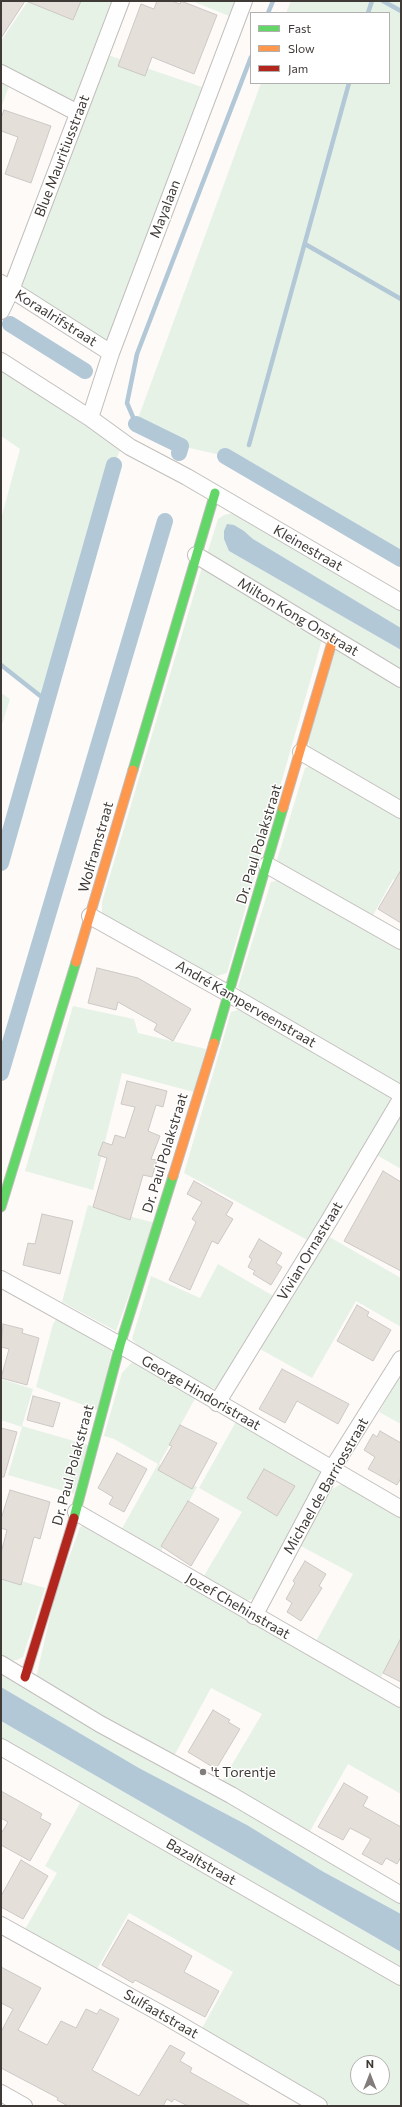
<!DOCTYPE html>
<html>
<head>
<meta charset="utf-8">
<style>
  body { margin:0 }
  #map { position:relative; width:402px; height:2107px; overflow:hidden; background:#fdfaf8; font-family:Commissioner,sans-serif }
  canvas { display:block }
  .frame { position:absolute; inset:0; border:2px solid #3f3a36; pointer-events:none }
  .legend { position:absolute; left:250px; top:12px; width:140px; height:72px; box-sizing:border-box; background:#fff; border:1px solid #b2b0af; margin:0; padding:5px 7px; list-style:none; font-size:12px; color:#3f3a36 }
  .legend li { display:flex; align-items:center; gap:8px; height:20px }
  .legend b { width:20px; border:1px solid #b2b0af }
  .north { position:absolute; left:350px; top:2055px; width:40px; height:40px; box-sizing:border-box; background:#fff; border:1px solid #b2b0af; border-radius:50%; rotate:0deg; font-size:11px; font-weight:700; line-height:16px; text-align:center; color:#3f3a36 }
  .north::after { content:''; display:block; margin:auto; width:14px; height:18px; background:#827d7a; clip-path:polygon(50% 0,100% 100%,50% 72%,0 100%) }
</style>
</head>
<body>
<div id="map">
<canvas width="402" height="2107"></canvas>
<div class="frame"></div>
<ul class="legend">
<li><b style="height:5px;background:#63d668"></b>Fast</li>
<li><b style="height:5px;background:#ff974d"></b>Slow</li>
<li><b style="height:5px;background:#b3261e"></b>Jam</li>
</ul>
<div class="north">N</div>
</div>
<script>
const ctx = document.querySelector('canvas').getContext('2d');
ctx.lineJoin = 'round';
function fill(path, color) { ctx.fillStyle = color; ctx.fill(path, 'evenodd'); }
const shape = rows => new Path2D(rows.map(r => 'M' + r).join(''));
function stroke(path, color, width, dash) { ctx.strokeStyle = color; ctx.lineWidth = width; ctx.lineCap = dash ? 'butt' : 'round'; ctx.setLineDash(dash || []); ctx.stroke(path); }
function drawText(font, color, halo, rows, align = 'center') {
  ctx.font = font + ' Commissioner,sans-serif'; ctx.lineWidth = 3; ctx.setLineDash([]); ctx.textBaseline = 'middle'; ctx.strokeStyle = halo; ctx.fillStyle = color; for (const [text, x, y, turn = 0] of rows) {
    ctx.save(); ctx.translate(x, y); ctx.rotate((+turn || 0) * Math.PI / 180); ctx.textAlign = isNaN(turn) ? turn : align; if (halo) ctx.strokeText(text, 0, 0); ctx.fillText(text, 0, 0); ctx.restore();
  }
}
fill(shape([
  [28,1,114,1,79,97,73,101,1,68,1,41],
  [192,1,235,1,229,16],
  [291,1,401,1,401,559,225,456,181,446,136,424,261,83,389,83,389,13,286,13],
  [105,54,202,87,110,340,102,341,26,291,22,285,24,275],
  [1,82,9,86,1,108],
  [1,366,122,445,114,465,48,702,1,665,1,519,20,449,1,436],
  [233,513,401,608,401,628,253,539,244,531,229,551,401,650,401,675,206,557,218,519,224,515],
  [203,564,323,636,227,973,217,976,206,974,110,921,102,914,102,902],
  [336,649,401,681,401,805,311,754,308,738],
  [1,693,10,699,1,728],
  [312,766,401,815,401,883,393,879,371,919,282,866,277,860,305,768],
  [279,880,401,945,401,1087,245,997,238,987,271,882],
  [73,1006,134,1019,138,1033,206,1049,194,1092,122,1073,93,1190,25,1171],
  [238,1010,246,1011,384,1092,391,1099,391,1107,311,1242,184,1173,231,1012],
  [401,1112,401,1169,375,1154],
  [88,1205,155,1223,116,1331,62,1302],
  [326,1235,401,1278,401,1327,356,1301,312,1378,260,1349],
  [218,1264,277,1298,219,1390,209,1387,136,1344,132,1339,151,1276,200,1298],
  [58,1316,113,1345,99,1411,36,1387,53,1324],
  [138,1362,197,1395,159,1464,197,1487,159,1555,120,1532,158,1464,114,1439,104,1436,122,1373,131,1363],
  [401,1374,401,1424,379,1412],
  [1,1379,33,1389,22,1426,88,1445,74,1494,8,1475,22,1427,1,1420],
  [238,1418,322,1470,324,1478,260,1592,253,1599,245,1601,202,1579,242,1512,199,1488],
  [348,1484,401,1512,401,1641,380,1679,315,1643,353,1574,299,1545,331,1490,339,1485],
  [88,1524,401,1704,401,1794,348,1764,309,1833,221,1783,262,1714,211,1688,174,1756,129,1733,36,1678,54,1599,80,1527],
  [1,1575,45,1588,23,1657,17,1660,10,1661,1,1658],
  [1,1673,401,1901,401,1914,322,1871,247,1825,139,1768,1,1687],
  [1,1721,401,1952,401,1969,1,1743],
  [80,1803,401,1984,401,2106,332,2106,201,2030,233,1972,129,1913,96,1971,24,1931,57,1873,45,1866],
  [358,2063,382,2063,382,2087,358,2087]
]), '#e7f2e7');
fill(shape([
  [227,524,234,525,244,531,253,539,401,628,401,650,229,551,224,539,224,531],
  [1,1687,139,1768,247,1825,322,1871,401,1914,401,1952,1,1721]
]), '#b2c8d7');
stroke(shape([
  [383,1,401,11],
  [268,13,273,1],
  [368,13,372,1],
  [305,244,401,299],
  [136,424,127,403,137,354,251,57],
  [249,445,349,83],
  [1,665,48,702]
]), '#b2c8d7', 4.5);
stroke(shape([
  [10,324,85,371],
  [136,424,181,446,179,453],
  [225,456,401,559],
  [1,863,114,465],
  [1,1073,165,521]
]), '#b2c8d7', 16);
const building = shape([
  [1,1,25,1,1,38,1,1],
  [26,1,81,1,73,20,26,1],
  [157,1,172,1,180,4,181,1,217,15,194,74,152,57,145,76,118,66,141,4,154,9,157,1],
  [4,110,51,126,31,183,5,174,18,137,1,131,1,118,4,110],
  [401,870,401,923,378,909,401,870],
  [97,968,138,978,191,1009,173,1041,154,1030,157,1024,118,1002,116,1010,88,1003,97,968],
  [127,1081,167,1091,163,1107,156,1105,148,1131,160,1136,151,1159,157,1160,152,1177,143,1175,130,1220,93,1207,107,1158,98,1155,103,1142,112,1145,115,1135,125,1138,135,1107,121,1104,127,1081],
  [383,1171,401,1182,401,1271,344,1241,383,1171],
  [194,1181,233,1203,226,1215,233,1219,218,1244,212,1241,190,1290,169,1280,196,1222,192,1219,202,1202,187,1194,194,1181],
  [42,1214,73,1221,60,1274,23,1265,28,1243,35,1244,42,1214],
  [259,1239,282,1253,276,1263,282,1267,271,1285,253,1274,255,1271,248,1267,252,1259,249,1257,259,1239],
  [357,1305,369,1312,367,1316,391,1330,373,1361,337,1341,357,1305],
  [3,1324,23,1329,22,1333,39,1338,27,1385,1,1378,9,1349,1,1347,3,1324],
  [282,1369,349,1404,338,1424,297,1401,285,1423,259,1409,282,1369],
  [33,1396,60,1403,53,1427,27,1420,33,1396],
  [180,1425,217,1443,192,1489,158,1470,172,1446,169,1445,180,1425],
  [1,1428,17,1432,4,1477,1,1477,1,1428],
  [380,1431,401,1443,401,1478,397,1485,368,1469,375,1457,364,1450,373,1434,377,1437,380,1431],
  [117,1453,147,1469,124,1512,109,1504,113,1497,98,1488,117,1453],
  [264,1469,295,1486,277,1516,247,1498,264,1469],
  [10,1490,50,1502,40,1539,34,1537,21,1585,1,1579,1,1553,7,1530,1,1528,1,1519,10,1490],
  [188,1501,219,1519,191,1566,161,1546,188,1501],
  [305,1561,326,1574,319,1586,322,1588,301,1621,287,1612,292,1603,286,1599,295,1583,293,1581,305,1561],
  [401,1638,401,1682,383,1673,401,1638],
  [213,1710,230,1720,228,1722,240,1729,216,1769,188,1752,213,1710],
  [344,1783,368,1797,363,1806,401,1827,401,1857,397,1864,386,1858,382,1865,362,1854,371,1839,350,1828,343,1840,318,1827,344,1783],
  [1,1791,42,1814,40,1818,51,1824,30,1861,1,1845,1,1834,8,1822,1,1818,1,1791],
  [21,1860,48,1876,23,1919,1,1907,1,1896,21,1860],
  [128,1920,192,1956,184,1972,219,1991,205,2017,135,1980,133,1983,102,1965,128,1920],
  [1,1967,41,1988,18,2030,47,2045,61,2021,76,2028,86,2009,97,2014,100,2009,119,2019,92,2070,139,2096,170,2045,185,2053,180,2061,192,2068,190,2072,251,2106,188,2106,174,2099,172,2102,167,2099,163,2106,68,2106,57,2100,58,2098,1,2068,1,2032,13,2009,1,2003,1,1967]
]);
fill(building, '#e5dfd9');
stroke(building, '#ccc8c5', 1);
const street = shape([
  [1,73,78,113],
  [1,283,111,353],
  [1,311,11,290,121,1],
  [1,361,90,418,130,447,187,477,401,602],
  [90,418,111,353,244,1],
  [196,555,401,679],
  [301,752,401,810],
  [267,865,401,941],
  [90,916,229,994,401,1094],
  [1,1279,120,1345,401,1509],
  [217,1403,327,1224,401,1099],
  [76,1512,401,1699],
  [254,1616,332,1469,401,1359],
  [1,1664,100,1724,231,1795,401,1895],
  [1,1747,401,1977],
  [1,1925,167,2017,319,2106],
  [1,2093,24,2106]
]);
const fast = shape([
  [133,770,215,493],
  [214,1043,283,808],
  [1,1207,76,962],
  [74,1518,120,1345,173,1176]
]);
const slow = shape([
  [283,808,333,639],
  [76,962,133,770],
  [173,1176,214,1043]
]);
const jam = shape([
  [25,1677,74,1518]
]);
stroke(street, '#c1bebc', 18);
stroke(fast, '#c1bebc', 11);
stroke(slow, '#c1bebc', 11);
stroke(jam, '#c1bebc', 11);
stroke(street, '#fffefe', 16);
stroke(fast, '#63d668', 9);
stroke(slow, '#ff974d', 9);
stroke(jam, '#b3261e', 9);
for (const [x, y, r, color] of [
  [203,1772,4,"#827d7a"]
]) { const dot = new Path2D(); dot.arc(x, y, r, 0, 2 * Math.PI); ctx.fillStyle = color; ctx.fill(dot); stroke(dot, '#fff', 1.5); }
drawText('14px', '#3f3a36', '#fff', [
  ["Blue Mauritiusstraat",62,156,-69],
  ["Mayalaan",165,209,-69],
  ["Koraalrifstraat",56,318,32],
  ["Kleinestraat",308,548,30],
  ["Milton Kong Onstraat",298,617,31],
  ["Dr. Paul Polakstraat",259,844,-73],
  ["Wolframstraat",96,847,-74],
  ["André Kamperveenstraat",246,1004,30],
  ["Dr. Paul Polakstraat",165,1153,-73],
  ["Vivian Ornastraat",310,1251,-59],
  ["George Hindoristraat",201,1393,30],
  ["Dr. Paul Polakstraat",73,1465,-75],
  ["Michael de Barriosstraat",326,1486,-60],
  ["Jozef Chehinstraat",238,1606,30],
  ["Bazaltstraat",201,1862,30],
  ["Sulfaatstraat",161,2014,30]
]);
drawText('14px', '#3f3a36', '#fff', [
  ["'t Torentje",211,1772]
], 'left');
</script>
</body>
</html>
